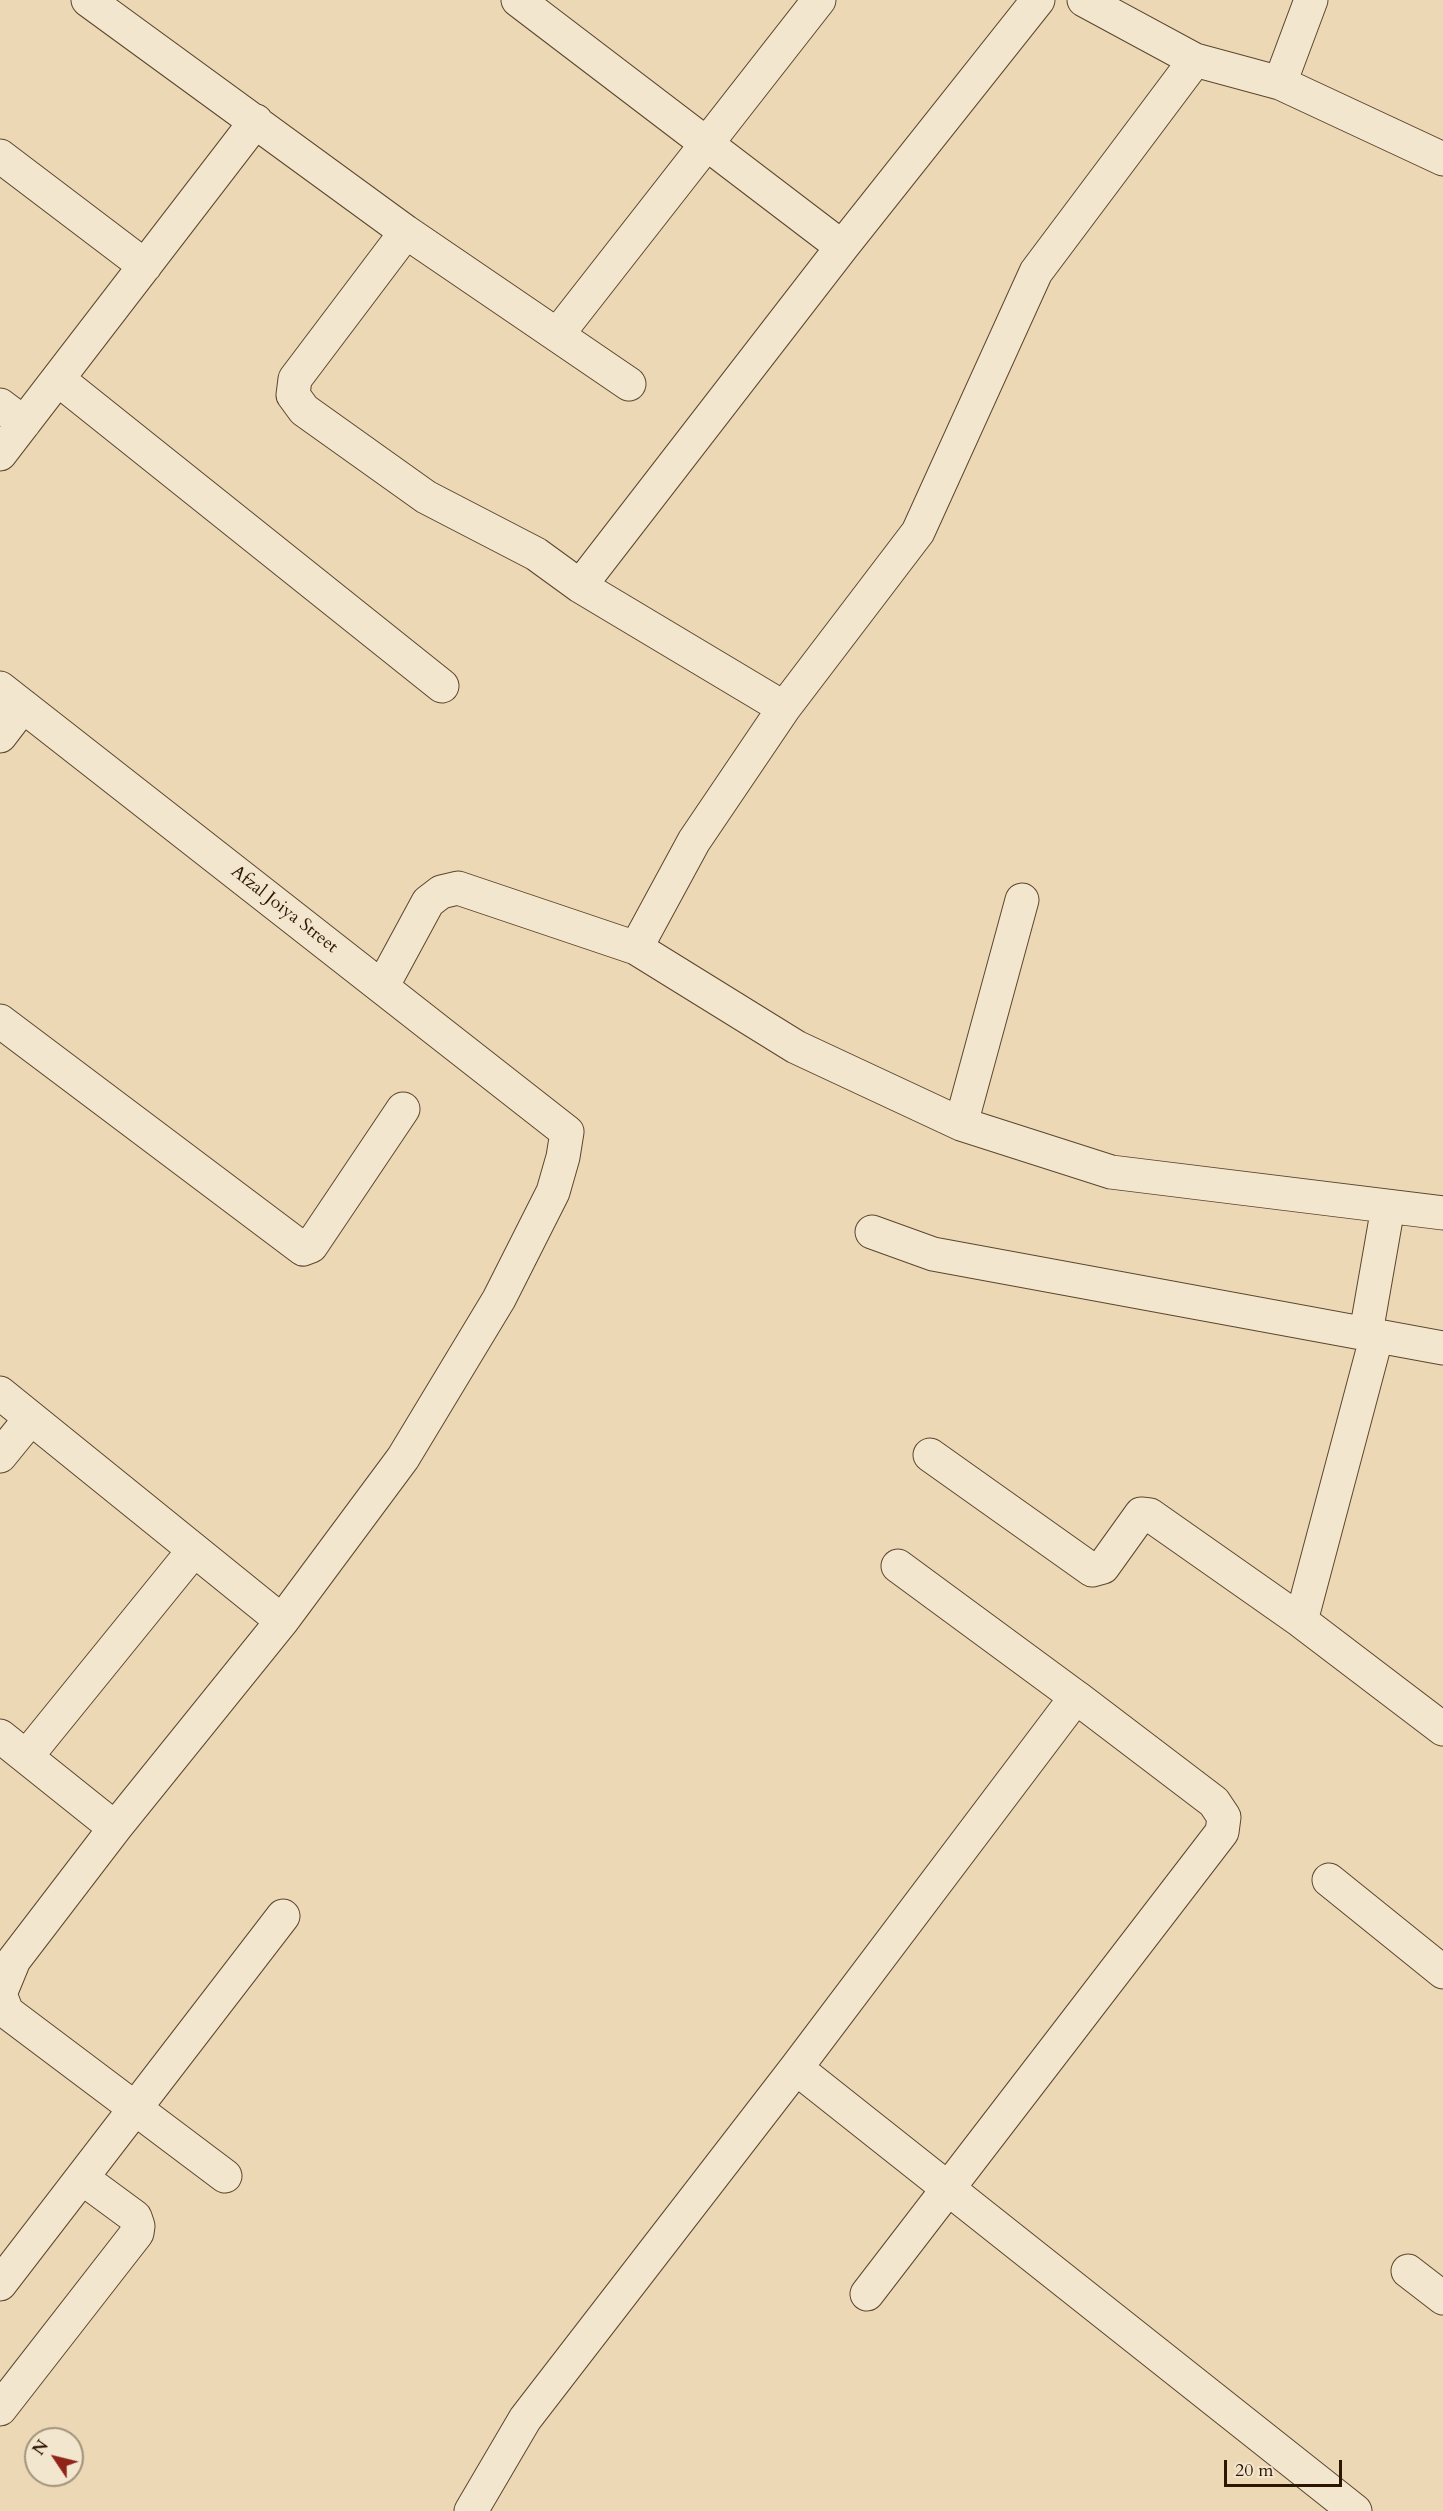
<!DOCTYPE html>
<html>
<head>
<meta charset="utf-8">
<style>
  body { margin:0 }
  #map { position:relative; width:1443px; height:2511px; overflow:hidden; background:#ecd8b5; font-family:Cardo,serif }
  canvas { display:block }
  .north { position:absolute; left:24px; top:2427px; width:60px; height:60px; box-sizing:border-box; background:#f3e6cf; border:2px solid #a3937c; border-radius:50%; rotate:305deg; font-size:16px; font-weight:700; line-height:24px; text-align:center; color:#2c1600 }
  .north::after { content:''; display:block; margin:auto; width:21px; height:27px; background:#8f2418; clip-path:polygon(50% 0,100% 100%,50% 72%,0 100%) }
  .scale { position:absolute; left:1224px; top:2460px; width:118px; height:27px; box-sizing:border-box; border:3px solid #2c1600; border-top:0; padding-left:8px; font-size:18px; line-height:21px; white-space:nowrap; color:#2c1600; -webkit-text-stroke:4px #f3e6cf; paint-order:stroke }
</style>
</head>
<body>
<div id="map">
<canvas width="1443" height="2511"></canvas>
<div class="north">N</div>
<div class="scale">20 m</div>
</div>
<script>
const ctx = document.querySelector('canvas').getContext('2d');
ctx.lineJoin = 'round';
const shape = rows => new Path2D(rows.map(r => 'M' + r).join(''));
function stroke(path, color, width, dash) { ctx.strokeStyle = color; ctx.lineWidth = width; ctx.lineCap = dash ? 'butt' : 'round'; ctx.setLineDash(dash || []); ctx.stroke(path); }
function drawText(font, color, halo, rows, align = 'center') {
  ctx.font = font + ' Cardo,serif'; ctx.lineWidth = 4.5; ctx.setLineDash([]); ctx.textBaseline = 'middle'; ctx.strokeStyle = halo; ctx.fillStyle = color; for (const [text, x, y, turn = 0] of rows) {
    ctx.save(); ctx.translate(x, y); ctx.rotate((+turn || 0) * Math.PI / 180); ctx.textAlign = isNaN(turn) ? turn : align; if (halo) ctx.strokeText(text, 0, 0); ctx.fillText(text, 0, 0); ctx.restore();
  }
}
const street = shape([
  [88,0,406,232,629,384],
  [518,0,842,247],
  [1084,0,1195,60,1280,83,1443,159],
  [1280,83,1311,0],
  [0,156,145,266],
  [406,232,295,379,293,395,304,410,426,497,536,554,580,586,784,708],
  [557,335,819,0],
  [59,380,442,686],
  [0,405,24,423],
  [0,454,256,121],
  [580,586,842,247,1038,0],
  [0,688,567,1132,563,1157,553,1192,499,1299,403,1458,282,1621,115,1828,14,1960,0,1994,7,2012,225,2176],
  [0,736,23,706],
  [636,948,694,841,784,708,918,532,1036,272,1195,60],
  [382,987,428,902,441,892,458,888,636,948,796,1047,961,1124,1111,1172,1443,1213],
  [0,1021,303,1249,311,1246,403,1109],
  [961,1124,1022,900],
  [872,1232,933,1254,1443,1348],
  [1366,1333,1388,1207],
  [0,1393,282,1621],
  [930,1455,1092,1570,1103,1567,1141,1514,1150,1515,1301,1621,1443,1729],
  [0,1456,31,1418],
  [898,1566,1076,1697],
  [1301,1621,1377,1335],
  [0,1736,115,1828],
  [26,1757,194,1550],
  [1329,1880,1443,1972],
  [796,2068,1355,2511],
  [1408,2271,1443,2298],
  [0,2284,283,1916],
  [0,2409,137,2233,138,2226,135,2217,82,2178],
  [471,2511,525,2419,796,2068,1076,1697,1214,1802,1224,1817,1222,1832,867,2294]
]);
stroke(street, '#5c462d', 35);
stroke(street, '#f3e6cf', 33);
drawText('18px', '#2c1600', '#f3e6cf', [
  ["Afzal Joiya Street",284,910,38]
]);
</script>
</body>
</html>
